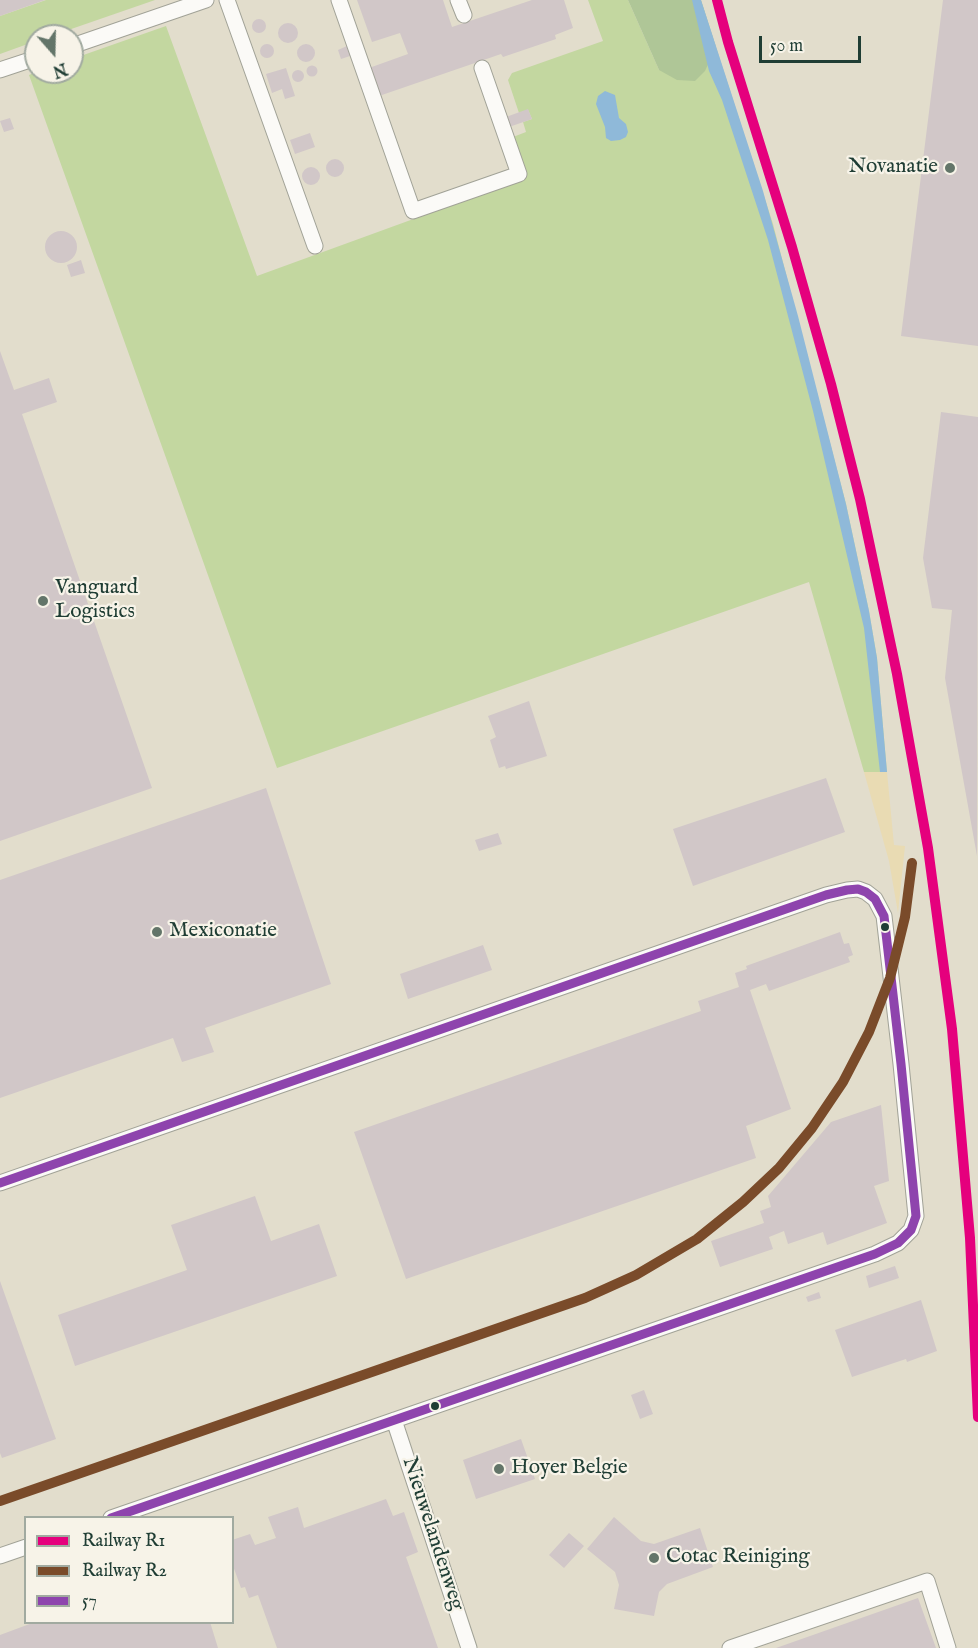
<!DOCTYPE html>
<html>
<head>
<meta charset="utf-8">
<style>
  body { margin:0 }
  #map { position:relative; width:978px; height:1648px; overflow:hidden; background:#e2ddcc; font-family:"IM FELL English",serif }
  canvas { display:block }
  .legend { position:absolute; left:24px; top:1516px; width:210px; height:108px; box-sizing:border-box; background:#f7f3e8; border:2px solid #a1aaa0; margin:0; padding:8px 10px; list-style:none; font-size:18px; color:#1f3d34 }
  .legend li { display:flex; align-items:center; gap:12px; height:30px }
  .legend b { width:30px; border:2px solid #a1aaa0 }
  .north { position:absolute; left:24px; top:24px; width:60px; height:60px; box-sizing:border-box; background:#f7f3e8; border:2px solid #a1aaa0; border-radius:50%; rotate:160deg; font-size:16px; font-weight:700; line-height:24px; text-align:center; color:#1f3d34 }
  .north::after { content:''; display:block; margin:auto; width:21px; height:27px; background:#637569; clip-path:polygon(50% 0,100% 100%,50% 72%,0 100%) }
  .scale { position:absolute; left:759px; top:36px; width:102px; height:27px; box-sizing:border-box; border:3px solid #1f3d34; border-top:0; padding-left:8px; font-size:18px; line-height:21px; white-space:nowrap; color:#1f3d34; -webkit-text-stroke:4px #f7f3e8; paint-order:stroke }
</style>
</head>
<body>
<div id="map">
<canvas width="978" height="1648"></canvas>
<ul class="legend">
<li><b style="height:8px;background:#e5007d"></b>Railway R1</li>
<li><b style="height:8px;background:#7a4b2a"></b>Railway R2</li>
<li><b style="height:8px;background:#8e44ad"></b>57</li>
</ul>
<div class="north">N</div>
<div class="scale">50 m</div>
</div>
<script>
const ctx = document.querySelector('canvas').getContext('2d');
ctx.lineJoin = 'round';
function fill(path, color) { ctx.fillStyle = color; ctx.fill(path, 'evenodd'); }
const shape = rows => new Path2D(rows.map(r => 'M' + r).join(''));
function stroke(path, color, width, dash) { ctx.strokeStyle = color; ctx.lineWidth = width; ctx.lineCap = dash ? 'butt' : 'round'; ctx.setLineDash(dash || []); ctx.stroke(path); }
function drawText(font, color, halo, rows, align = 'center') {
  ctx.font = font + ' "IM FELL English",serif'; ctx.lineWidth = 4.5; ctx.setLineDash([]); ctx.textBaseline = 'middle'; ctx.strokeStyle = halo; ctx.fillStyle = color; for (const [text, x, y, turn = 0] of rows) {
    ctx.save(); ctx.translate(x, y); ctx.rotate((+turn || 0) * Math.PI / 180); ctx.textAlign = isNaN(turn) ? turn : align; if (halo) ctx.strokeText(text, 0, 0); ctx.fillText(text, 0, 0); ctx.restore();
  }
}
fill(shape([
  [46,0,155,0,51,36,36,36,36,41,0,54,0,16],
  [588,0,628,0,659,70,716,47,773,224,846,504,869,611,877,658,887,772,864,772,809,582,277,768,29,75,36,72,72,72,72,59,166,26,257,276,526,178,513,137,526,132,523,122,532,119,528,110,519,113,508,80,512,73,603,41]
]), '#c3d7a0');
fill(shape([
  [628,0,701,0,716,47,705,71,695,81,677,80,659,70]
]), '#afc697');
fill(shape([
  [864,772,887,772,894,845,905,846,898,913,889,861]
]), '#e9dbb3');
fill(shape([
  [692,0,701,0,763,191,798,316,846,504,869,611,877,658,887,772,880,772,864,628,813,411,768,240,722,100,709,71],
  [605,91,615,95,619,118,626,124,628,132,626,137,620,140,611,141,606,138,605,127,596,104,598,96]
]), '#8fb9d9');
fill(shape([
  [0,0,45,0,0,16],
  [357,0,443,0,452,27,532,0,564,0,573,28,555,35,556,39,503,57,501,54,379,96,369,68,408,54,400,33,372,42],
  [943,0,978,0,978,346,901,336],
  '252 26a7 7 0 1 1 14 0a7 7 0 1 1-14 0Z',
  '278 33a10 10 0 1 1 20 0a10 10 0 1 1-20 0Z',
  '260 51a7 7 0 1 1 14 0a7 7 0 1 1-14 0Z',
  '297 53a9 9 0 1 1 18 0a9 9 0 1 1-18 0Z',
  [347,46,350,56,341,59,338,50],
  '306.5 71a5.5 5.5 0 1 1 11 0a5.5 5.5 0 1 1-11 0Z',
  [286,68,295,96,285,99,282,89,272,93,266,74],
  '292 76a6 6 0 1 1 12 0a6 6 0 1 1-12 0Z',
  [528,109,532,119,509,127,506,117],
  [10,118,14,129,4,132,0,121],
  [310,133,315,147,295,154,290,140],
  '326 168a9 9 0 1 1 18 0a9 9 0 1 1-18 0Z',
  '302 176a9 9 0 1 1 18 0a9 9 0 1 1-18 0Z',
  '45 247a16 16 0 1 1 32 0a16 16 0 1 1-32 0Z',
  [81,260,85,273,71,277,67,265],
  [0,351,14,390,49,378,57,402,22,414,152,788,0,841],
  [941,412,978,417,977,856,945,678,952,610,932,608,923,558],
  [529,701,547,756,506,769,505,766,499,768,490,740,496,737,488,716],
  [826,778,845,832,693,886,673,829],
  [266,788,331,984,205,1028,214,1052,182,1062,173,1038,0,1098,0,880],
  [498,833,502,844,479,851,475,840],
  [840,932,844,944,849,943,853,955,848,957,850,962,769,991,766,984,750,990,791,1109,746,1126,756,1158,406,1279,354,1132,701,1011,698,1001,739,987,735,973,747,969,746,966],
  [483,945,492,970,408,999,400,974],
  [881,1105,889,1181,874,1186,887,1223,827,1245,823,1232,788,1244,784,1231,769,1237,773,1249,720,1267,711,1241,764,1223,760,1211,771,1207,768,1196,831,1122],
  [255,1196,271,1241,319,1224,337,1276,75,1366,58,1315,187,1270,171,1225],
  [895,1266,899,1278,869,1288,866,1276],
  [0,1281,56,1439,2,1458,0,1453],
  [819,1292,821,1298,808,1302,806,1297],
  [921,1300,937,1351,907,1362,906,1359,852,1377,835,1330],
  [644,1390,653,1414,640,1419,631,1395],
  [521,1439,535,1479,476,1499,463,1460],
  [386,1499,393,1516,404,1512,418,1552,406,1557,438,1648,277,1648,258,1595,249,1598,245,1587,241,1588,232,1563,232,1540,250,1534,255,1545,276,1538,268,1517,298,1507,304,1528],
  [614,1517,641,1541,654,1544,700,1528,713,1567,667,1584,659,1592,654,1616,614,1609,619,1585,615,1572,587,1549],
  [569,1533,584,1546,564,1568,549,1555],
  [918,1598,936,1648,776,1648],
  [35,1622,210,1622,218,1648,0,1648,0,1635]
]), '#d1c7c8');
const minor = shape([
  [227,0,315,246],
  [339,0,413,211,519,174,482,68],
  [458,0,464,15],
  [72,46,206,0],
  [0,70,36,58],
  [0,1183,826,895,847,890,858,889,866,892,875,899,884,916,901,1064,916,1216,911,1230,898,1243,875,1254,111,1518],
  [394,1420,469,1648],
  [0,1556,26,1547],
  [730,1648,927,1581,948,1648]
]);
stroke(minor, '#a1a297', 17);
stroke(minor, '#fbfaf7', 15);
stroke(shape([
  [0,1183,826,895,847,890,858,889,866,892,875,899,884,916,901,1064,916,1216,911,1230,898,1243,875,1254,111,1518]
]), '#8e44ad', 9);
stroke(shape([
  [717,0,728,42,792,247,831,384,860,499,897,674,928,848,952,1029,970,1238,978,1417]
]), '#e5007d', 10);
stroke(shape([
  [0,1501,585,1298,636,1275,697,1239,743,1202,779,1168,812,1128,843,1082,869,1032,890,978,905,917,912,863]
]), '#7a4b2a', 10);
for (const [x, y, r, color] of [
  [950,168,6,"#637569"],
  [43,601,6,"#637569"],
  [885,927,5,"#1f3d34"],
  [157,932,6,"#637569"],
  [435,1406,5,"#1f3d34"],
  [499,1469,6,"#637569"],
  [654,1558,6,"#637569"]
]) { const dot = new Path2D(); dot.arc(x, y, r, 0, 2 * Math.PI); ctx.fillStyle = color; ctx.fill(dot); stroke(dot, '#f7f3e8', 2); }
drawText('21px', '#1f3d34', '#f7f3e8', [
  ["Novanatie",938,168,"right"],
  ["Vanguard",55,589],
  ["Logistics",55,613],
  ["Mexiconatie",169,932],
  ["Hoyer Belgie",511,1469],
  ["Cotac Reiniging",666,1558]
], 'left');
drawText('21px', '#1f3d34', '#f7f3e8', [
  ["Nieuwelandenweg",432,1534,72]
]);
</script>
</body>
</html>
